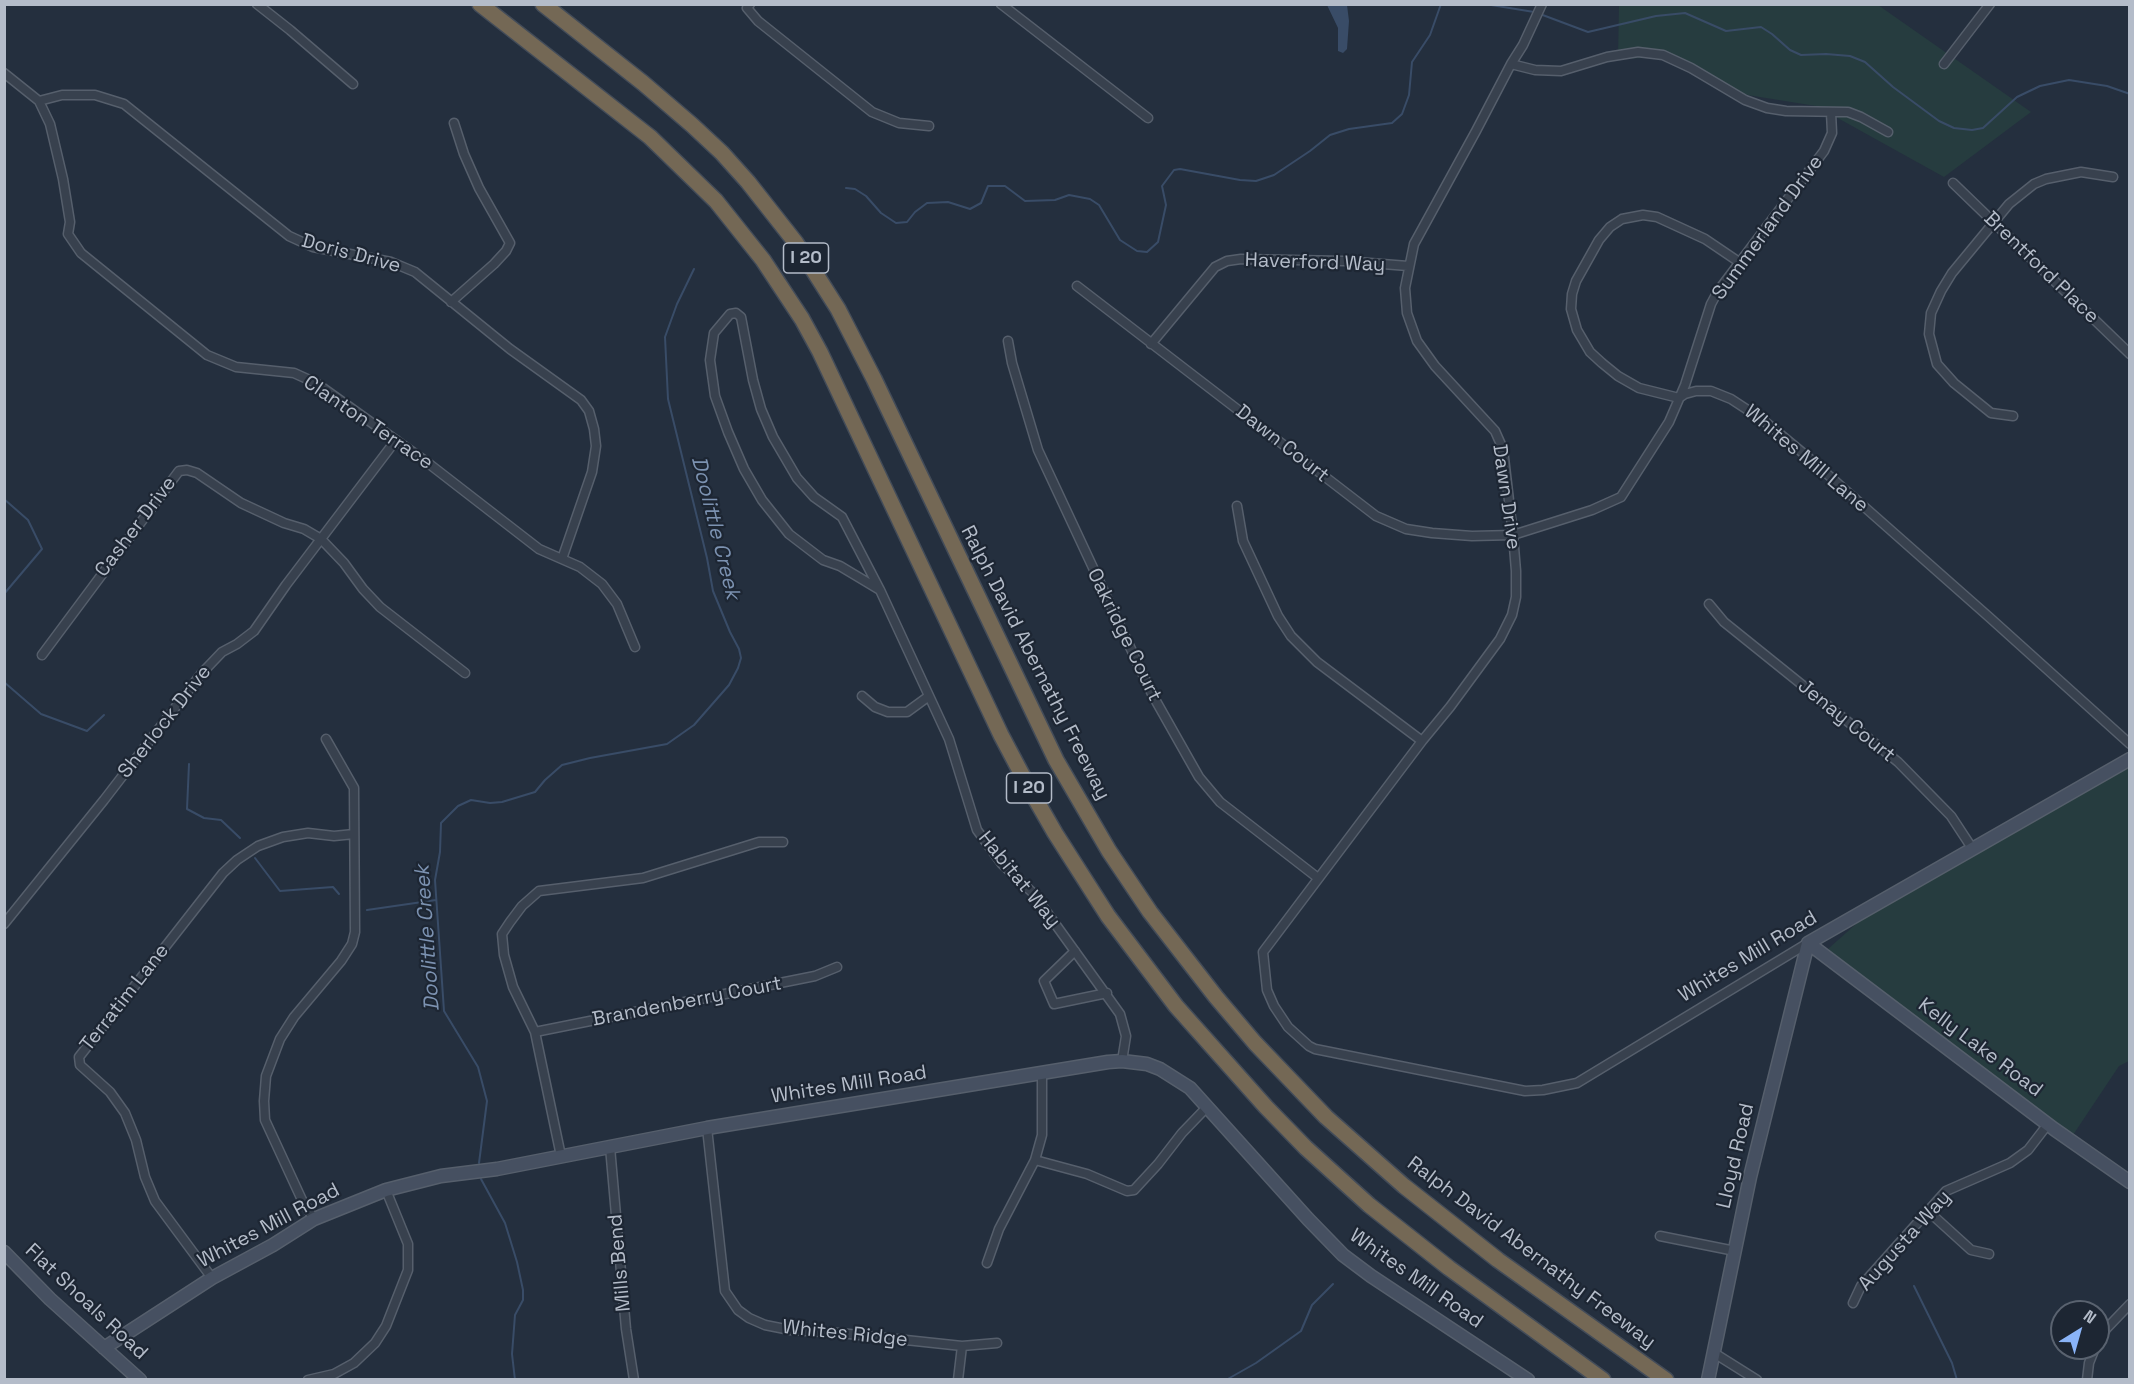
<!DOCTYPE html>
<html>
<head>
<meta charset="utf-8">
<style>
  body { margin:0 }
  #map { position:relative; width:2134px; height:1384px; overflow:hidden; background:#242f3e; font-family:"Space Grotesk",sans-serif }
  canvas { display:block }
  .frame { position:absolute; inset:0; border:6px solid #b4bcc9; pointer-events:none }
  .north { position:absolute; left:2050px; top:1300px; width:60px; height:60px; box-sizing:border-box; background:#1d2633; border:2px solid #59626f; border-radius:50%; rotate:37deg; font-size:16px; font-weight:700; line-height:24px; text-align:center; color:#b4bcc9 }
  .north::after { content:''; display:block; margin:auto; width:21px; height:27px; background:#8ab4f8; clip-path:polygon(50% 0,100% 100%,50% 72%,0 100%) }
</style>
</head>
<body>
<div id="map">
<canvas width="2134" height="1384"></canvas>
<div class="frame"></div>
<div class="north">N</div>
</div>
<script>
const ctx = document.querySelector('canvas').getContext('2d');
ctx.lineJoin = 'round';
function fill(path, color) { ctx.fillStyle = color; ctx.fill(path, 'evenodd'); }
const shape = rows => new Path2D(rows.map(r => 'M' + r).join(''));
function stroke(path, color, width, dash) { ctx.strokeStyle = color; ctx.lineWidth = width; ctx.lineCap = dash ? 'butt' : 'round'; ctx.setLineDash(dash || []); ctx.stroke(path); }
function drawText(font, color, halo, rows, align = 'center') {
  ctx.font = font + ' "Space Grotesk",sans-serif'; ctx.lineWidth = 4.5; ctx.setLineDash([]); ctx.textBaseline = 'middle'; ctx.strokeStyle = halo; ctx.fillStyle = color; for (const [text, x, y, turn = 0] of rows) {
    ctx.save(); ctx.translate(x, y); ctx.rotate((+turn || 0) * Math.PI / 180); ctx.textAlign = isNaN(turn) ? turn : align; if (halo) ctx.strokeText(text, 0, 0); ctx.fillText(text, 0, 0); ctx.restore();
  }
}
fill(shape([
  [1619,5,1878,5,2031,112,1944,177,1816,106,1735,93,1674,57,1618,59],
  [2129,754,2129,1061,2119,1066,2067,1144,1828,949,1894,890]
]), '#263c3f');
fill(shape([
  [1327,5,1347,5,1349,21,1347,49,1343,53,1338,51,1338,28]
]), '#394c67');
stroke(shape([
  [1485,4,1534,12],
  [1540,14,1588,32,1656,16,1685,13,1726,31,1761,27,1772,34,1790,50,1801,55,1826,54,1850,56,1865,62,1893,87,1939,121,1954,128,1972,130,1983,128,2017,97,2040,86,2069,80,2107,86,2130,94],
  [846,188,855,189,866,196,881,213,896,223,907,222,915,212,927,203,948,202,970,209,981,203,988,186,1005,186,1025,201,1055,200,1069,195,1090,199,1099,205,1120,240,1137,251,1147,252,1158,242,1166,205,1162,186,1174,170,1180,169,1240,180,1256,181,1274,175,1310,151,1330,135,1349,129,1392,123,1402,114,1409,95,1412,62,1430,35,1441,4],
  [4,499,28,520,42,549,4,594],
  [4,682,41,714,87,731,104,715],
  [189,764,187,809,204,818,221,820,240,838],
  [255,858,280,891,333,887,339,894],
  [367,910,436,900],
  [479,1163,487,1101,478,1067,444,1011,435,880,440,852,441,823,458,806,471,800,490,803,502,802,535,792,545,780,562,765,590,758,667,744,694,725,729,685,738,668,741,658,739,649,730,632,713,591,707,558,668,399,665,337,677,304,694,269],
  [481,1179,505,1223,517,1262,523,1290,523,1300,515,1315,512,1354,515,1380],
  [1914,1286,1952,1363,1957,1380],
  [1226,1380,1256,1363,1301,1331,1312,1305,1333,1284]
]), '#394c67', 2);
const street = shape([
  [257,4,290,30,353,84],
  [750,4,747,8,758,21,872,112,899,123,929,126],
  [1001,4,1148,118],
  [1542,4,1523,45,1511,64,1476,131,1414,244,1405,288,1407,313,1417,341,1435,366,1495,431,1503,449,1513,535,1516,571,1516,597,1512,615,1500,639,1450,707,1422,741,1263,952,1267,990,1274,1006,1288,1027,1309,1046,1315,1049,1525,1091,1543,1090,1577,1083,1808,943],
  [1511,64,1535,70,1561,71,1607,57,1638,52,1663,55,1691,68,1745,100,1767,108,1786,111,1848,112,1861,117,1888,132],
  [1944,64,1990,4],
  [4,73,39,101,62,95,95,95,124,104,289,236,313,247,391,262,415,272,510,349,581,400,589,411,594,429,596,446,592,472,562,559],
  [39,101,50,124,63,179,70,222,68,234,81,253,207,355,236,367,294,373,316,383,428,463,539,549,580,567,602,584,617,604,635,647],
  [1953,183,2130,354],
  [1739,262,1705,239,1657,217,1643,215,1622,219,1610,227,1599,240,1576,281,1572,294,1571,309,1577,330,1590,352,1602,363,1618,376,1639,388,1679,398,1685,394,1696,391,1711,391,1731,399,1763,420,1809,458,1989,617,2130,744],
  [1077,286,1376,516,1406,529,1432,533,1472,536,1513,535,1592,510,1621,497,1669,422,1685,385,1711,304,1718,291,1824,151,1832,133,1831,112],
  [451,302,494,264,506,251,510,243,479,188,464,154,454,123],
  [1008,341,1012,363,1038,450,1152,694,1191,763,1199,777,1220,802,1318,878],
  [1151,344,1215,267,1227,261,1241,259,1344,261,1408,266],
  [2013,416,1991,413,1954,383,1937,364,1929,334,1931,313,1941,291,1952,273,2009,204,2034,184,2046,179,2081,172,2113,177],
  [1237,506,1243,541,1278,616,1291,636,1317,662,1422,741],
  [880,590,840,566,823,560,789,534,762,500,744,469,728,432,715,396,710,360,714,333,730,314,736,313,741,317,753,380,761,409,773,437,797,478,814,497,842,517,880,590,949,739,977,830,1002,864,1033,893,1120,1014,1126,1036,1122,1061],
  [1709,604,1724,622,1898,762,1951,816,1972,848],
  [42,655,179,471,187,470,197,473,241,503,284,523,304,529,321,539,344,563,363,589,380,607,465,673],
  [862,696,875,707,888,712,907,712,929,696],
  [4,924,104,800,201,674,222,652,237,644,254,631,286,585,396,440],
  [1075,951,1044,981,1054,1004,1107,993],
  [535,1032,815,976,837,967],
  [707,1128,725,1291,738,1310,749,1318,765,1325,790,1330,840,1333,962,1346,958,1380],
  [610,1147,626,1329,634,1380],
  [561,1156,535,1032,513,987,504,955,502,934,510,922,522,906,539,891,643,878,759,842,783,842],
  [1035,1160,1087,1174,1127,1191,1134,1190,1158,1164,1182,1133,1208,1106],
  [1928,1211,1971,1250,1989,1254],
  [314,1219,302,1200,265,1120,264,1101,266,1076,280,1039,294,1017,341,961,352,944,355,932,354,788,326,739],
  [1660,1236,1735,1251],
  [987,1263,999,1229,1035,1160,1042,1135,1042,1073],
  [212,1278,155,1201,145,1177,136,1140,125,1113,110,1092,80,1065,79,1057,223,873,237,860,258,846,283,837,308,833,334,836,354,834],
  [1853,1303,1861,1286,1946,1191,2010,1163,2028,1150,2048,1124],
  [2098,1343,2106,1329,2130,1304],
  [962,1346,997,1343],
  [1714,1353,1757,1380],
  [308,1380,334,1374,354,1363,375,1343,386,1326,408,1270,408,1244,386,1190],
  [2087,1380,2089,1363,2095,1348]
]);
const secondary = shape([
  [1808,943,2054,1129,2130,1182],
  [1808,943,2130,759],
  [4,1252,50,1299,140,1380],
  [104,1348,212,1278,273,1245,314,1219,386,1190,441,1176,497,1169,707,1128,1108,1062,1122,1061,1147,1064,1160,1069,1190,1088,1308,1219,1343,1255,1371,1276,1528,1380],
  [1708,1380,1750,1177,1808,943]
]);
const highway = shape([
  [480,4,650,137,716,201,763,260,802,319,820,352,1001,735,1028,786,1055,833,1108,916,1176,1006,1266,1107,1306,1148,1369,1205,1449,1268,1603,1380],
  [543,4,643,83,692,125,722,153,748,182,796,243,838,309,874,379,1056,760,1109,851,1150,912,1216,997,1255,1043,1326,1117,1404,1186,1498,1260,1666,1380]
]);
stroke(street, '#565f6c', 11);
stroke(secondary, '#565f6c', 15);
stroke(highway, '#434c59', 18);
stroke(street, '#38414e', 8);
stroke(secondary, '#465061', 12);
stroke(highway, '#746855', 15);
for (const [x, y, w] of [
  [806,258,45],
  [1029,788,45]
]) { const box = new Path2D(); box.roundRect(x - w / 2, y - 15, w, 30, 4.5); ctx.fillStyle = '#1d2633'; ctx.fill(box); stroke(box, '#b4bcc9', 1.5); }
drawText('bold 18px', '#b4bcc9', null, [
  ["I 20",806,258],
  ["I 20",1029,788]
]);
drawText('20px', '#b4bcc9', '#1d2633', [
  ["Summerland Drive",1768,228,-54],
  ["Doris Drive",351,254,15],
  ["Haverford Way",1315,263,2],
  ["Brentford Place",2041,268,44],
  ["Clanton Terrace",368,423,34],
  ["Dawn Court",1282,444,38],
  ["Whites Mill Lane",1806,459,40],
  ["Dawn Drive",1506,497,82],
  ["Casher Drive",136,527,-53],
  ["Oakridge Court",1124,635,64],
  ["Ralph David Abernathy Freeway",1035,663,63],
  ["Jenay Court",1846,721,39],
  ["Sherlock Drive",165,722,-52],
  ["Habitat Way",1019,880,51],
  ["Whites Mill Road",1748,957,-31],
  ["Terratim Lane",125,998,-52],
  ["Brandenberry Court",687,1002,-11],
  ["Kelly Lake Road",1980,1048,37],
  ["Whites Mill Road",849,1085,-9],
  ["Lloyd Road",1736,1156,-77],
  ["Whites Mill Road",269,1226,-28],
  ["Augusta Way",1905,1241,-48],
  ["Ralph David Abernathy Freeway",1531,1253,37],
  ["Mills Bend",620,1263,-95],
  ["Whites Mill Road",1416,1279,35],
  ["Flat Shoals Road",86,1302,43],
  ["Whites Ridge",845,1334,6]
]);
drawText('italic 21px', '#7c92b1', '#1d2633', [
  ["Doolittle Creek",715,528,76],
  ["Doolittle Creek",428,938,-94]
]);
</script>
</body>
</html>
